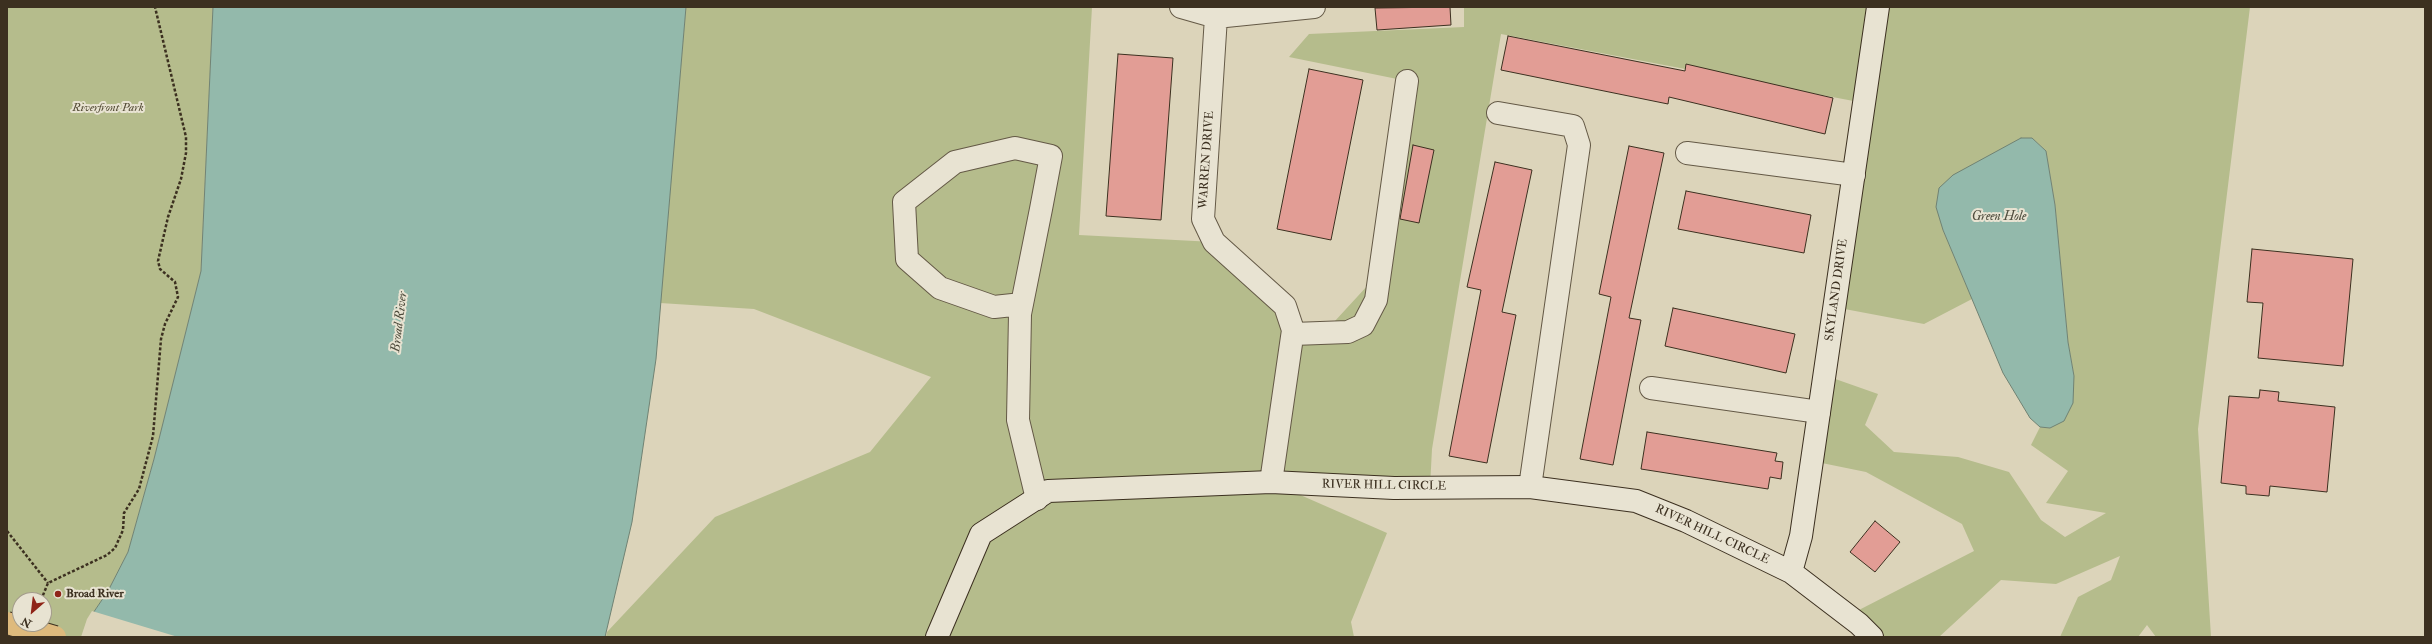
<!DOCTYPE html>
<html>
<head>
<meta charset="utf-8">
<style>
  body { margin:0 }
  #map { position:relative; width:2432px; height:644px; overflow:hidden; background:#dcd4ba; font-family:"IM FELL Double Pica",serif }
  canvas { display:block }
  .frame { position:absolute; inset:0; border:8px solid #3c3020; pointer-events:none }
  .north { position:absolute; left:12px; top:592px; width:40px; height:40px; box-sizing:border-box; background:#e8e3d2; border:1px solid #a39b8b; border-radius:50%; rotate:208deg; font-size:11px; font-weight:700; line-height:16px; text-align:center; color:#3c3020 }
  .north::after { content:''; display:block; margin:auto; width:14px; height:18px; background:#8f2418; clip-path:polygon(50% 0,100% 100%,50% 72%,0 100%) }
</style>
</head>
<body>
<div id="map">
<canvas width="2432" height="644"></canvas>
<div class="frame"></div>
<div class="north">N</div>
</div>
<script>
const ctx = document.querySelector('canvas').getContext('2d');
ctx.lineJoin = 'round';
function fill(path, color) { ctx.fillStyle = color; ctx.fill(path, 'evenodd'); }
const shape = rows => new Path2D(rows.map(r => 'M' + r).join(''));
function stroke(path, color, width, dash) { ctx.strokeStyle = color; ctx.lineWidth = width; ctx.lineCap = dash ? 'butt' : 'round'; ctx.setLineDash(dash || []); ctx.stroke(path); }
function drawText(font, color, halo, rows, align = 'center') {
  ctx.font = font + ' "IM FELL Double Pica",serif'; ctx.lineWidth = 4; ctx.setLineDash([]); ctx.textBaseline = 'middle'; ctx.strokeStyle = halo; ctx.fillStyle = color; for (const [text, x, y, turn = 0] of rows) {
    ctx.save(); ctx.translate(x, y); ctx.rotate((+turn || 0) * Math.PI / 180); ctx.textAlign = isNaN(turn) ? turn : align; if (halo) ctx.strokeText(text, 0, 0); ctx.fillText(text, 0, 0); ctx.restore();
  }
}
fill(shape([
  [7,7,213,7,201,271,154,459,128,552,108,591,89,619,83,637,7,637],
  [20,600,44,600,44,624,20,624],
  [686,7,1092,7,1079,235,1214,242,1293,330,1323,334,1380,272,1407,81,1289,57,1309,34,1464,27,1464,7,2250,7,2198,429,2211,637,2156,637,2147,625,2138,637,2060,637,2078,597,2111,580,2120,556,2056,584,2001,580,1939,637,1872,637,1857,611,1974,551,1962,524,1866,472,1812,461,1824,375,1878,394,1865,425,1894,452,1958,457,2009,472,2041,520,2065,537,2106,513,2046,503,2068,471,2031,445,2040,427,2050,428,2074,376,2068,342,2055,205,2046,151,2032,138,1943,230,1972,299,1924,324,1834,307,1864,103,1501,34,1432,449,1430,487,1273,483,1387,533,1351,622,1354,637,606,637,607,632,715,517,870,452,931,377,754,309,660,303]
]), '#b5bc8c');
const water = shape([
  [213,7,686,7,656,359,632,522,605,637,83,637,89,619,108,591,128,552,154,459,201,271,213,7],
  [2021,138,2032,138,2046,151,2055,205,2068,342,2074,376,2073,403,2064,421,2050,428,2040,427,2030,418,2003,373,1943,230,1936,207,1939,188,1953,175,2021,138]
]);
fill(water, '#93b9ab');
stroke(water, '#708273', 1);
fill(shape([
  [92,611,178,637,179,637,81,637,87,619]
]), '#dcd4ba');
const building = shape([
  [1450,7,1451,25,1377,30,1375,8,1450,7],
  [1508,36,1685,71,1686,64,1833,98,1825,134,1669,97,1668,104,1501,70,1508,36],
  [1118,54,1173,58,1161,220,1106,216,1118,54],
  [1309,69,1363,80,1331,240,1277,229,1309,69],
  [1413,145,1434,150,1419,223,1400,219,1413,145],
  [1629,146,1664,153,1629,318,1641,320,1613,465,1580,459,1611,297,1599,294,1629,146],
  [1495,162,1532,170,1502,312,1516,315,1487,463,1449,456,1481,290,1467,287,1495,162],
  [1686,191,1811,215,1804,253,1678,229,1686,191],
  [2252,249,2353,259,2343,366,2258,358,2263,303,2247,302,2252,249],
  [1673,308,1795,334,1786,373,1665,346,1673,308],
  [2260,390,2279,392,2278,401,2335,407,2327,492,2270,486,2269,496,2246,494,2246,486,2221,483,2229,396,2259,398,2260,390],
  [1647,432,1777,453,1775,461,1783,462,1781,479,1770,477,1768,489,1641,469,1647,432],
  [1875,521,1900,542,1875,572,1850,552,1875,521]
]);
fill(building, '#e29d95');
stroke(building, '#3c3020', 1);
const street = shape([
  [1181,7,1216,17,1314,7],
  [1216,17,1203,219,1214,242,1285,306,1293,330,1271,482],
  [1498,113,1573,126,1579,145,1530,487],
  [1687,153,1854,175],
  [1022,304,994,307,940,288,907,259,904,202,955,162,1015,148,1051,156,1041,209,1020,314,1018,420,1037,499],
  [1293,334,1348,332,1363,325,1376,300,1407,81],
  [1651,388,1819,412]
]);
const secondary = shape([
  [1791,572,1801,536,1878,7],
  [937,637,981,534,1048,491,1271,482,1394,488,1530,487,1636,501,1686,521,1791,572,1859,624,1872,637]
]);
stroke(street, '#645946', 24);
stroke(secondary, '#3c3020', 24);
stroke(shape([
  [7,531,48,583],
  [41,600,48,583,107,555,115,548,123,530,124,513,139,489,153,436,161,339,165,324,178,297,175,282,160,269,158,261,168,217,181,179,186,153,186,137,155,7]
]), '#3c3020', 2.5, [3, 2]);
stroke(street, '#e8e3d2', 22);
stroke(secondary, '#e8e3d2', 22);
const primaryBridge = shape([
  [7,623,55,637]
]);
stroke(primaryBridge, '#3c3020', 24, []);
stroke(primaryBridge, '#deba7d', 22);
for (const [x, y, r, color] of [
  [58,594,4,"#8f2418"]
]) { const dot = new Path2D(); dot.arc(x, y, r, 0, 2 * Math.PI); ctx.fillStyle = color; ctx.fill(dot); stroke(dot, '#e8e3d2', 1.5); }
drawText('italic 12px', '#544c36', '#e8e3d2', [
  ["Riverfront Park",108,108]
]);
drawText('12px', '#3c3020', '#e8e3d2', [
  ["WARREN DRIVE",1207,160,-86],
  ["SKYLAND DRIVE",1837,290,-82],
  ["RIVER HILL CIRCLE",1384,486,1],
  ["RIVER HILL CIRCLE",1712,535,25]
]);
drawText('bold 12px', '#3c3020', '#e8e3d2', [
  ["Broad River",66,594]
], 'left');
drawText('italic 13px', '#4d4b3c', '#e8e3d2', [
  ["Green Hole",1999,217],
  ["Broad River",400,322,-83]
]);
</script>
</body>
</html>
